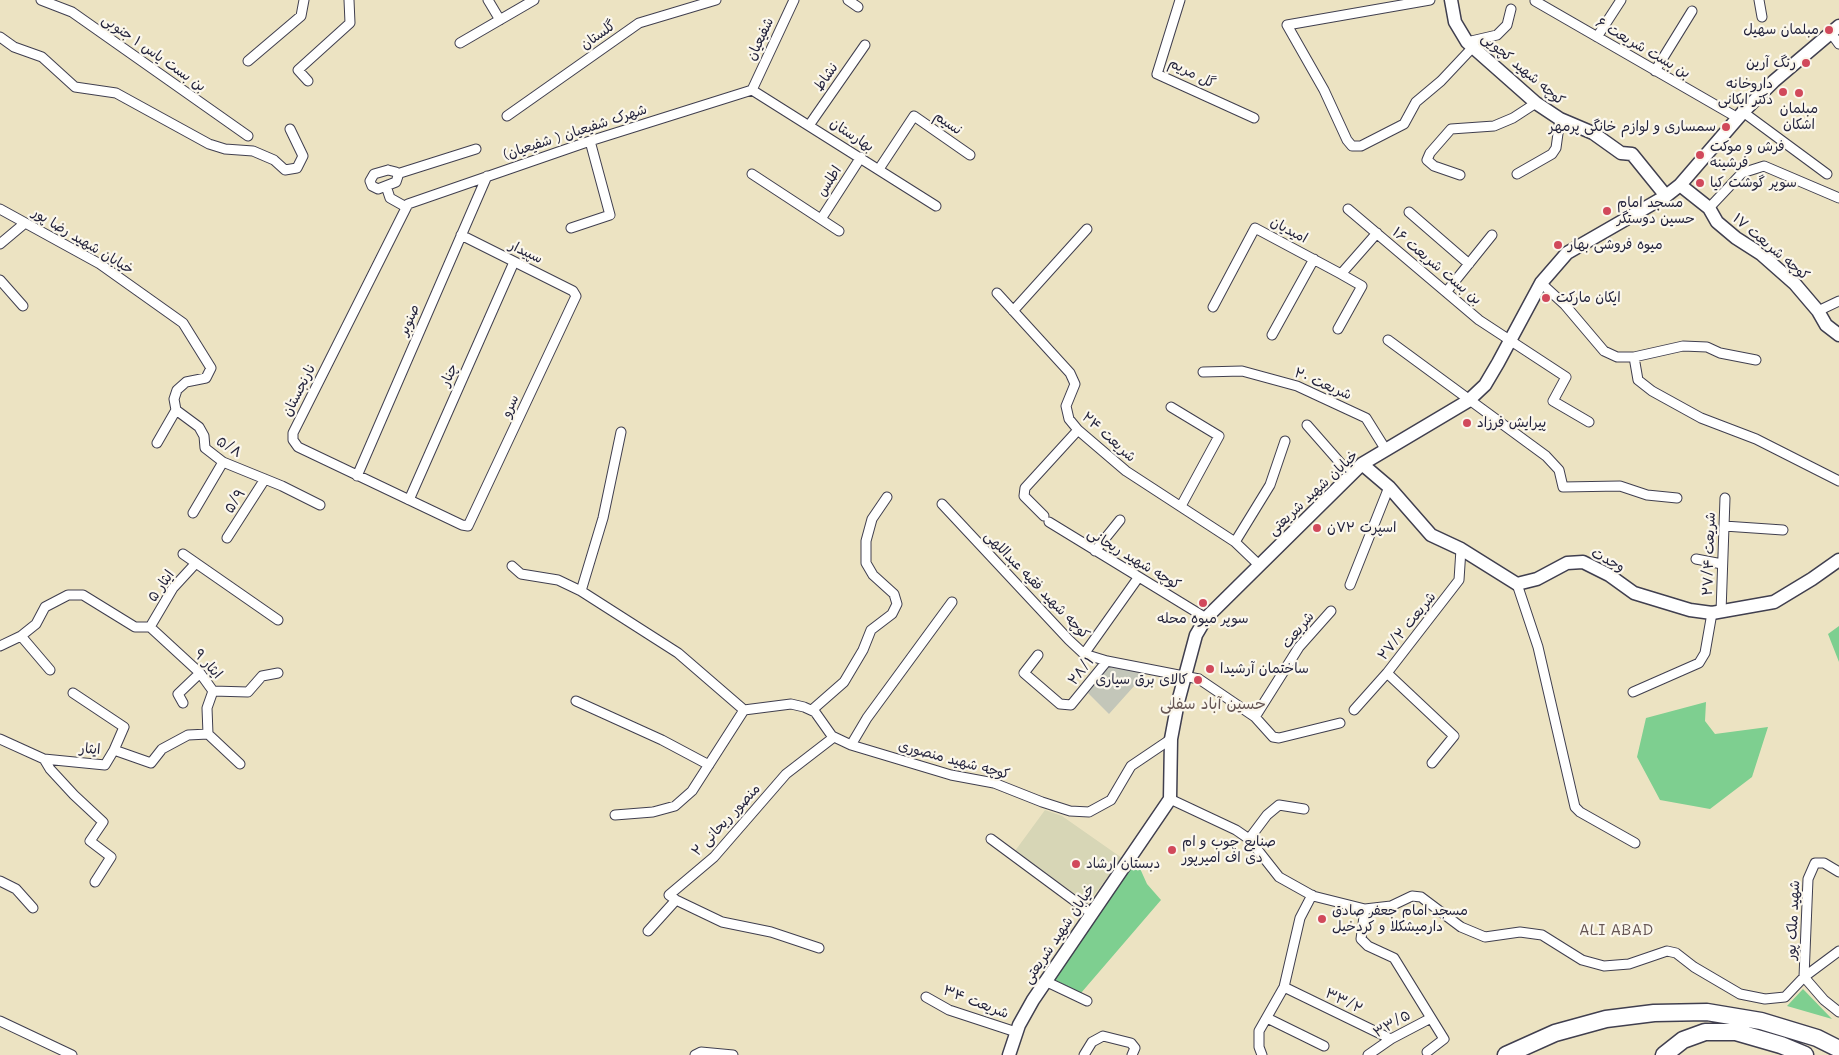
<!DOCTYPE html>
<html>
<head>
<meta charset="utf-8">
<style>
  body { margin:0 }
  canvas { display:block; background:#ece3c2 }
</style>
</head>
<body>
<canvas width="1839" height="1055"></canvas>
<script>
const ctx = document.querySelector('canvas').getContext('2d');
ctx.lineJoin = 'round';
function fill(path, color) { ctx.fillStyle = color; ctx.fill(path, 'evenodd'); }
const shape = rows => new Path2D(rows.map(r => 'M' + r).join(''));
function stroke(path, color, width, dash) { ctx.strokeStyle = color; ctx.lineWidth = width; ctx.lineCap = dash ? 'butt' : 'round'; ctx.setLineDash(dash || []); ctx.stroke(path); }
function drawText(font, color, halo, rows, align = 'center') {
  ctx.font = font + ' Mali,"Playpen Sans Arabic",sans-serif'; ctx.lineWidth = 4.5; ctx.setLineDash([]); ctx.textBaseline = 'middle'; ctx.strokeStyle = halo; ctx.fillStyle = color; for (const [text, x, y, turn = 0] of rows) {
    ctx.save(); ctx.translate(x, y); ctx.rotate((+turn || 0) * Math.PI / 180); ctx.textAlign = isNaN(turn) ? turn : align; if (halo) ctx.strokeText(text, 0, 0); ctx.fillText(text, 0, 0); ctx.restore();
  }
}
fill(shape([
  [1045,810,1062,816,1122,858,1088,903,1015,851]
]), '#d7d6b6');
fill(shape([
  [1109,665,1127,668,1144,675,1109,714,1088,693]
]), '#c3c6b9');
fill(shape([
  [1839,626,1839,662,1828,634],
  [1706,702,1705,721,1715,734,1768,727,1752,777,1710,809,1660,800,1637,757,1646,718],
  [1131,864,1138,864,1147,884,1161,900,1081,993,1051,978],
  [1803,989,1832,1019,1787,1006]
]), '#7ecf90');
const street = shape([
  [41,0,72,12,248,136],
  [488,0,500,20],
  [848,0,858,7],
  [1180,0,1157,74,1254,118],
  [1430,0,1287,25,1324,90,1347,140,1352,146,1361,146,1404,124,1416,102,1441,81,1473,47],
  [1759,0,1762,17],
  [1535,1,1738,118],
  [1831,33,1839,44],
  [0,37,14,47,42,57,75,87,116,93,209,144,225,149,253,151,274,160,285,170,297,168,303,156,290,129],
  [1597,37,1621,0],
  [1467,42,1497,35,1507,25,1511,9],
  [460,43,534,0],
  [248,61,301,16,304,0],
  [1655,71,1692,11],
  [308,81,298,70,350,23,349,0],
  [752,90,936,206],
  [752,90,794,0],
  [1743,112,1827,174],
  [507,116,639,23,716,0],
  [810,124,865,45],
  [879,169,914,116,970,155],
  [388,170,396,172,398,176,396,182,378,189,372,186,370,181,374,174,388,170],
  [397,174,476,149],
  [752,174,839,231],
  [1517,174,1552,154,1556,148,1560,119],
  [1460,175,1434,166,1427,160,1430,153,1451,129,1494,126,1513,118,1536,103],
  [386,186,390,198,406,207],
  [1709,208,1742,173,1764,166,1839,198],
  [0,209,100,264,183,323,211,368,206,378,186,382,177,390,174,399,176,410,199,427,204,436,205,448,223,462,282,486,320,505],
  [1348,209,1479,320,1566,377,1553,401,1589,422],
  [1409,212,1469,264],
  [821,219,861,157],
  [571,228,610,215,590,141],
  [461,235,573,291,576,296,468,526,462,525,298,447,293,440,293,433,408,204,590,141,752,90],
  [0,244,25,223],
  [0,280,23,306],
  [1541,283,1565,305,1604,351,1617,357,1634,357,1683,346,1707,347,1720,353,1756,360],
  [1447,291,1492,235],
  [997,293,1070,373,1075,384,1066,406,1069,419,1078,430,1126,471,1235,542,1259,565],
  [1213,307,1255,228,1341,274,1377,233],
  [1013,311,1087,229],
  [1818,311,1839,301],
  [1338,329,1362,286,1341,274],
  [1272,335,1314,259],
  [1388,340,1546,456,1559,470,1563,487,1620,486,1647,495,1677,498],
  [1634,357,1638,380,1652,391,1701,418,1756,439,1839,481],
  [1203,372,1242,371,1297,386,1366,418,1386,450],
  [1171,407,1219,436,1181,506],
  [1307,425,1350,474],
  [157,443,176,410],
  [357,476,487,176],
  [409,500,514,262],
  [942,504,1069,640,1084,654,1107,661,1199,679,1255,717,1273,737,1279,738,1340,723],
  [193,513,223,462],
  [1044,516,1024,496,1025,488,1078,430],
  [1049,522,1206,618],
  [1724,526,1783,530],
  [227,538,265,479],
  [1235,542,1270,485,1285,441],
  [1095,551,1120,520],
  [183,554,278,620],
  [1696,559,1722,564],
  [512,566,521,574,558,580,581,591,678,653,744,710],
  [1517,584,1538,647,1575,807,1580,812,1635,843],
  [1350,585,1389,487],
  [581,591,603,518,621,432],
  [1721,612,1725,498],
  [150,627,200,673,213,691,248,692,262,676,278,673],
  [150,627,173,588,196,563],
  [21,636,50,670],
  [0,646,21,636,36,624,45,607,68,595,83,595,135,627,150,627],
  [1084,654,1138,578],
  [1038,655,1024,673,1060,704,1071,705,1107,661],
  [1387,673,1454,736,1432,763],
  [1633,692,1699,663,1705,653,1712,613],
  [73,693,124,727,114,750],
  [576,701,662,740,709,765],
  [183,703,178,694,200,673],
  [744,710,791,704,804,707,815,712,832,736,851,745,951,775,994,783,1042,802,1070,811,1089,812,1111,800,1131,766,1171,739],
  [812,710,844,682,863,650,871,630,892,614,897,604,894,594,873,575,866,563,866,541,872,519,887,497],
  [1354,710,1387,673,1459,580,1461,549],
  [1255,717,1299,647,1331,611],
  [208,734,240,764],
  [0,739,44,759,105,765,114,750,151,763,162,749,188,735,208,734,207,708,213,691],
  [851,745,867,718,952,602],
  [44,759,50,769,74,795,103,822,90,841,111,857,95,882],
  [1170,799,1236,830,1249,839,1279,877,1313,896,1365,909,1391,906,1412,896,1421,897,1461,927,1485,937,1520,932,1542,935,1582,960,1604,966,1629,964,1667,951,1676,953,1694,967,1740,994,1765,999,1785,997,1804,977,1839,951],
  [615,815,653,812,675,806,692,791,744,710],
  [991,839,1091,913],
  [1249,839,1267,815,1279,805,1304,809],
  [0,881,16,889,33,908],
  [1365,909,1361,939,1368,946,1394,958,1444,1039,1427,1052],
  [648,931,676,900],
  [819,948,771,932,722,922,676,900,669,895,714,857,786,774,834,737],
  [1804,977,1808,879,1815,863,1824,863,1839,872],
  [1804,977,1824,1000,1839,1012],
  [1045,981,1087,1001],
  [1284,987,1391,1039],
  [926,997,949,1010,1016,1032],
  [1267,1018,1324,1046],
  [0,1021,72,1055],
  [695,1055,701,1052,733,1055],
  [1084,1055,1092,1042,1103,1036,1131,1043,1135,1048,1132,1055],
  [1262,1055,1259,1047,1259,1031,1284,987,1300,918,1312,895],
  [1368,1055,1391,1039,1431,1018]
]);
const secondary = shape([
  [1451,0,1455,22,1467,42,1536,103,1560,119,1593,133,1621,153,1632,154,1666,196],
  [1680,185,1709,208,1717,222,1736,238,1761,254,1795,284,1818,311,1826,325,1839,335],
  [1362,464,1389,487,1431,535,1461,549,1517,584,1537,579,1567,563,1583,562,1609,575,1634,593,1690,610,1712,613,1774,602,1812,579,1839,560],
  [1009,1055,1019,1025,1033,1000,1170,799,1171,739,1178,702,1196,635,1206,618,1362,464,1468,401,1485,385,1498,363,1541,283,1567,253,1666,196,1680,185,1743,112,1774,81,1839,26]
]);
const highway = shape([
  [1506,1055,1555,1033,1606,1019,1654,1013,1707,1012,1761,1021,1817,1038,1839,1049],
  [1664,1055,1683,1040,1705,1032,1736,1032,1781,1045,1805,1055]
]);
stroke(street, '#403f4f', 11);
stroke(secondary, '#403f4f', 15);
stroke(highway, '#403f4f', 19);
stroke(street, '#fff', 9);
stroke(secondary, '#fff', 12);
stroke(highway, '#fff', 16);
for (const [x, y, r, color] of [
  [1829,30,5,"#d1495b"],
  [1806,63,5,"#d1495b"],
  [1783,92,5,"#d1495b"],
  [1799,93,5,"#d1495b"],
  [1726,127,5,"#d1495b"],
  [1700,155,5,"#d1495b"],
  [1700,183,5,"#d1495b"],
  [1607,211,5,"#d1495b"],
  [1558,245,5,"#d1495b"],
  [1546,298,5,"#d1495b"],
  [1467,423,5,"#d1495b"],
  [1317,528,5,"#d1495b"],
  [1203,603,5,"#d1495b"],
  [1210,669,5,"#d1495b"],
  [1198,680,5,"#d1495b"],
  [1172,850,5,"#d1495b"],
  [1076,864,5,"#d1495b"],
  [1322,919,5,"#d1495b"]
]) { const dot = new Path2D(); dot.arc(x, y, r, 0, 2 * Math.PI); ctx.fillStyle = color; ctx.fill(dot); stroke(dot, '#fbf7ec', 2); }
drawText('14px', '#22223b', '#fbf7ec', [
  ["مبلمان سهیل",1819,30,"right"],
  ["رنگ آرین",1796,63,"right"],
  ["داروخانه",1773,84,"right"],
  ["دکتر ایکانی",1773,100,"right"],
  ["مبلمان",1799,109,"center"],
  ["اشکان",1799,125,"center"],
  ["سمساری و لوازم خانگی پرمهر",1716,127,"right"],
  ["فرش و موکت",1710,147],
  ["فرشینه",1710,163],
  ["سوپر گوشت کیا",1710,183],
  ["مسجد امام",1617,203],
  ["حسین دوستگر",1617,219],
  ["میوه فروشی بهار",1568,245],
  ["ایکان مارکت",1556,298],
  ["پیرایش فرزاد",1477,423],
  ["اسپرت ۷۲ن",1327,528],
  ["سوپر میوه محله",1203,619,"center"],
  ["ساختمان آرشیدا",1220,669],
  ["کالای برق سیاری",1188,680,"right"],
  ["صنایع چوب و ام",1182,842],
  ["دی اف امیرپور",1182,858],
  ["دبستان ارشاد",1086,864],
  ["مسجد امام جعفر صادق",1332,911],
  ["دارمیشکلا و کردخیل",1332,927]
], 'left');
drawText('14px', '#22223b', '#fbf7ec', [
  ["گلستان",598,35,-35],
  ["شفیعیان",760,39,-65],
  ["بن بست شریعت ۶",1643,48,30],
  ["بن بست یاس ۱ جنوبی",154,53,35],
  ["کوچه شهید کچویی",1523,69,40],
  ["گل مریم",1192,73,27],
  ["نشاط",826,77,-55],
  ["نسیم",948,123,34],
  ["شهرک شفیعیان ( شفیعیان)",575,132,-18],
  ["بهارستان",852,135,33],
  ["اطلس",829,181,-57],
  ["امیدیان",1289,230,28],
  ["خیابان شهید رضا پور",83,241,31],
  ["کوچه شریعت ۱۷",1771,247,40],
  ["سپیدار",526,252,26],
  ["بن بست شریعت ۱۶",1437,266,40],
  ["صنوبر",409,320,-67],
  ["چنار",449,375,-66],
  ["شریعت ۲۰",1323,384,23],
  ["نارنجستان",299,390,-63],
  ["سرو",510,406,-65],
  ["شریعت ۲۴",1109,437,42],
  ["۵/۸",229,447,32],
  ["خیابان شهید شریعتی",1313,493,-43],
  ["۵/۹",235,501,-57],
  ["شریعت ۲۷/۴",1709,554,-88],
  ["کوچه شهید ریحانی",1134,559,31],
  ["وحدت",1608,560,28],
  ["کوچه شهید فقیه عبداللهی",1037,585,46],
  ["ایثار ۵",161,586,-55],
  ["شریعت ۲۷/۲",1407,626,-51],
  ["شریعت",1298,630,-51],
  ["ایثار ۹",208,664,48],
  ["۲۸/۱",1081,671,-51],
  ["ایثار",90,749,3],
  ["کوچه شهید منصوری",954,760,15],
  ["منصور ریحانی ۲",726,820,-47],
  ["شهید ملک پور",1793,920,-87],
  ["خیابان شهید شریعتی",1059,934,-56],
  ["۳۳/۲",1344,1001,26],
  ["شریعت ۳۴",976,1002,21],
  ["۳۳/۵",1392,1024,-30]
]);
drawText('16px', '#665654', '#fbf7ec', [
  ["حسین آباد سفلی",1213,704],
  ["ALI ABAD",1616,930]
]);
</script>
</body>
</html>
